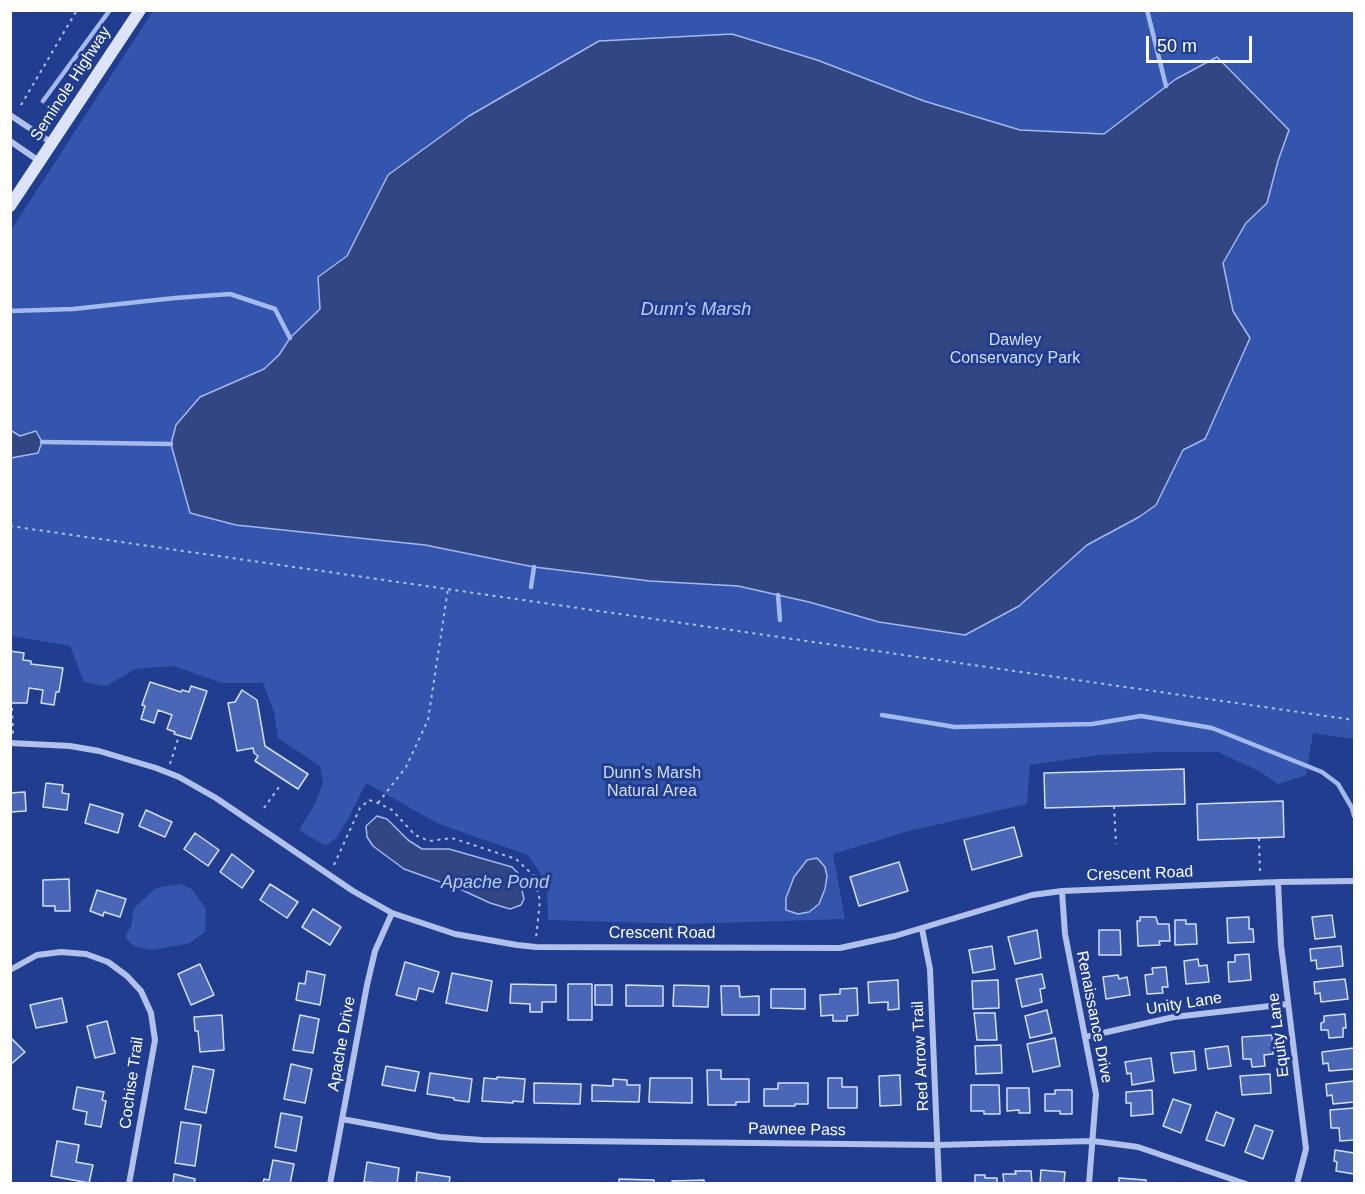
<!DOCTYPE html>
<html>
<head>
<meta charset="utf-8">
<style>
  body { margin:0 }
  #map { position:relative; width:1365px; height:1194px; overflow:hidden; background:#213d90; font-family:Helvetica,sans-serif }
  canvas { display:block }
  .frame { position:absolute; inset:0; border:12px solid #fff; pointer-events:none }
  .scale { position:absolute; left:1146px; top:36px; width:106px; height:27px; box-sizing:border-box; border:3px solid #fff; border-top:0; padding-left:8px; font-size:18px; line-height:21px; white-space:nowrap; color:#fff; -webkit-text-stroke:4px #213d90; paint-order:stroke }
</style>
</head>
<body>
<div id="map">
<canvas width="1365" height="1194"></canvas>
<div class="frame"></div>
<div class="scale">50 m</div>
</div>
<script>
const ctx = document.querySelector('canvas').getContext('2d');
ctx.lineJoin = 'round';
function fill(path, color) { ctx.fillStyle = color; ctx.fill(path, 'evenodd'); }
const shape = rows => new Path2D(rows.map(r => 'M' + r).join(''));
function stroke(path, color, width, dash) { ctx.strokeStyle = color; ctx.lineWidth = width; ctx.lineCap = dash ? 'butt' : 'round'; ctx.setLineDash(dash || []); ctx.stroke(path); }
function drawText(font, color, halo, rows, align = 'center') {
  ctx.font = font + ' Helvetica,sans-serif'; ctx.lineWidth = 6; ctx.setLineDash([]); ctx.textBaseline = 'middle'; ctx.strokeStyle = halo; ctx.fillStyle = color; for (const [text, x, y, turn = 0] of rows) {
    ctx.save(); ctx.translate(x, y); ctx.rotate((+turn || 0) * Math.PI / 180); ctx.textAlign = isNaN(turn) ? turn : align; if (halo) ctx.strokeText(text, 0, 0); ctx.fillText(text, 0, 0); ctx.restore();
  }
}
fill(shape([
  [153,11,1354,11,1354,739,1313,733,1306,775,1278,784,1259,771,1218,752,1162,752,1099,755,1030,765,1027,804,909,831,833,854,845,919,685,924,548,920,547,884,528,855,439,824,366,783,349,817,337,837,329,844,324,845,299,830,315,804,323,783,320,766,278,738,274,712,263,683,222,683,173,666,135,669,106,686,84,682,70,646,11,636,11,230],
  [180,884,192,889,206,909,205,932,190,943,153,950,133,946,125,937,131,926,134,908,156,888]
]), '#3455ad');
const water = shape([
  [732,34,817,60,924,101,1020,130,1104,134,1176,79,1217,57,1289,130,1278,161,1267,203,1246,223,1223,263,1233,311,1250,338,1205,439,1183,450,1156,505,1139,517,1087,545,1019,606,965,635,879,622,809,602,738,586,650,581,534,567,425,545,236,525,190,513,171,444,176,425,200,397,264,369,279,355,290,338,320,309,318,277,347,256,388,175,469,116,599,41,732,34],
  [10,430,20,436,36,431,42,442,38,453,11,458,10,430],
  [377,816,387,819,408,840,422,849,449,849,512,867,518,873,524,899,521,905,510,909,490,903,460,889,404,869,373,846,367,837,366,826,377,816],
  [817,858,825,867,827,876,825,889,819,904,809,912,798,914,786,910,786,898,794,877,807,860,817,858]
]);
fill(water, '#324684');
stroke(water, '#a4b9ee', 1.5);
stroke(shape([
  [1147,10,1166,86],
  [43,101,110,10],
  [10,311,73,309,175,298,230,294,275,309,290,338],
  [42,442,171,444],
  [531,587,534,567],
  [778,595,780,620],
  [882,715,955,727,1092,724,1141,716,1212,728,1322,772,1338,784,1352,808,1354,816]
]), '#a4b9ee', 4.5);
const building = shape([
  [10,651,24,653,23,660,31,661,31,664,63,668,59,692,56,692,54,705,41,703,43,690,29,688,27,703,10,703,10,651],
  [150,682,181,692,182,690,189,692,191,686,207,691,191,739,174,734,175,732,167,729,172,715,158,710,154,723,141,719,145,706,142,705,150,682],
  [242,690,257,700,265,746,308,774,298,789,255,761,258,756,254,753,253,748,237,751,228,703,235,702,242,690],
  [1184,769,1185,804,1045,808,1044,773,1184,769],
  [46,783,63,785,62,793,69,794,67,810,43,807,46,783],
  [25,792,26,811,10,812,10,793,25,792],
  [1283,801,1284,837,1198,840,1197,804,1283,801],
  [90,804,123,814,118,833,85,823,90,804],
  [146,810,172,822,165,837,139,826,146,810],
  [1014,827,1022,856,972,870,964,840,1014,827],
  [195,833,219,850,208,866,184,849,195,833],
  [232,854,254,871,242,888,220,872,232,854],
  [899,862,908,891,859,906,850,877,899,862],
  [69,879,70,911,55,911,55,906,43,906,43,880,69,879],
  [270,884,298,902,287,918,260,900,270,884],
  [97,890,126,899,120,917,104,912,103,916,90,911,97,890],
  [313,909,341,927,330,945,302,927,313,909],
  [1332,915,1335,937,1315,939,1312,917,1332,915],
  [1140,917,1156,917,1158,924,1169,924,1170,941,1159,941,1160,945,1138,946,1137,921,1140,921,1140,917],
  [1249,917,1249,929,1253,929,1254,942,1228,943,1227,918,1249,917],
  [1175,920,1186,920,1186,924,1196,924,1197,944,1175,945,1175,920],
  [1037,930,1041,958,1015,964,1008,937,1037,930],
  [1099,930,1120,930,1121,955,1099,955,1099,930],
  [992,946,995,969,973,973,969,950,992,946],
  [1341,946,1343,966,1317,969,1316,960,1311,961,1310,949,1341,946],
  [1249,954,1251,980,1229,982,1228,962,1235,962,1235,955,1249,954],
  [1198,959,1199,966,1207,965,1209,982,1186,984,1184,961,1198,959],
  [405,962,439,972,433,992,419,988,416,1000,396,995,405,962],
  [200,964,214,995,191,1005,178,974,200,964],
  [1166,967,1168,987,1162,987,1163,993,1147,994,1145,975,1153,974,1152,968,1166,967],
  [307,971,325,975,320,1005,296,1000,299,983,305,984,307,971],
  [452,973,492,981,487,1011,446,1003,452,973],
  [1042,974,1045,988,1040,989,1042,1002,1022,1007,1016,979,1042,974],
  [1118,975,1119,979,1127,977,1130,995,1106,999,1103,977,1118,975],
  [1345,979,1348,999,1321,1002,1320,993,1315,994,1314,982,1345,979],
  [898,980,899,1009,888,1010,888,1002,869,1003,868,982,898,980],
  [998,980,999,1008,973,1009,972,981,998,980],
  [511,984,556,985,556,1002,542,1002,542,1012,530,1012,530,1004,510,1003,511,984],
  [568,984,592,984,592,1020,568,1020,568,984],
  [595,985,612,985,612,1005,595,1005,595,985],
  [626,985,663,986,663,1006,626,1006,626,985],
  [674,985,709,986,708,1007,673,1006,674,985],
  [721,986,739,986,740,997,759,996,759,1015,722,1015,721,986],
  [857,988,858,1015,847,1016,847,1021,833,1021,833,1015,821,1016,820,995,840,994,840,989,857,988],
  [771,989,805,989,805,1009,771,1008,771,989],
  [62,998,67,1022,36,1028,30,1005,62,998],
  [1047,1010,1052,1033,1030,1038,1025,1016,1047,1010],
  [974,1013,995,1013,997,1040,977,1040,974,1013],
  [1345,1014,1346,1028,1343,1028,1343,1037,1329,1038,1328,1030,1321,1030,1321,1023,1324,1022,1324,1016,1345,1014],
  [222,1015,224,1050,200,1052,198,1031,195,1031,194,1017,222,1015],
  [300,1015,319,1019,313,1053,293,1050,300,1015],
  [107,1021,115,1053,95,1058,87,1026,107,1021],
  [1272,1035,1273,1054,1264,1055,1265,1066,1252,1067,1251,1059,1243,1059,1242,1037,1272,1035],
  [10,1037,25,1052,10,1065,10,1037],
  [1055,1038,1060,1066,1033,1072,1027,1044,1055,1038],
  [1001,1045,1002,1073,976,1074,975,1046,1001,1045],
  [1228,1046,1231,1066,1208,1069,1205,1049,1228,1046],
  [1354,1048,1354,1069,1329,1071,1328,1063,1323,1064,1322,1052,1354,1048],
  [1194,1051,1196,1070,1174,1073,1171,1053,1194,1051],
  [1151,1058,1154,1081,1132,1085,1131,1073,1127,1074,1125,1062,1151,1058],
  [291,1064,312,1069,305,1103,284,1099,291,1064],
  [193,1066,214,1070,206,1113,185,1109,193,1066],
  [386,1066,419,1072,415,1091,382,1085,386,1066],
  [707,1070,721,1070,721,1079,749,1079,749,1102,736,1102,736,1105,708,1105,707,1070],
  [430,1073,472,1079,469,1102,454,1100,454,1098,427,1094,430,1073],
  [1270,1074,1271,1093,1242,1095,1240,1076,1270,1074],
  [900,1075,901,1105,880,1106,879,1076,900,1075],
  [497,1077,525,1079,523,1102,513,1101,513,1103,482,1101,484,1078,497,1079,497,1077],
  [650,1078,692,1078,692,1103,649,1102,650,1078],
  [828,1078,842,1078,842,1087,857,1087,857,1108,828,1108,828,1078],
  [613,1079,627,1080,627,1085,640,1085,639,1102,592,1101,592,1085,613,1086,613,1079],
  [1354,1081,1354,1102,1333,1104,1332,1095,1327,1096,1326,1084,1354,1081],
  [534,1083,581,1084,580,1104,534,1103,534,1083],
  [778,1083,808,1083,808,1104,795,1104,795,1106,764,1106,764,1089,778,1089,778,1083],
  [971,1085,999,1085,1000,1114,984,1114,984,1111,971,1111,971,1085],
  [77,1087,104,1092,102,1100,106,1101,101,1127,85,1124,87,1112,73,1109,77,1087],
  [1007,1088,1029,1088,1030,1113,1019,1113,1019,1110,1007,1111,1007,1088],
  [1055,1090,1072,1090,1072,1114,1060,1114,1060,1111,1045,1111,1045,1094,1055,1094,1055,1090],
  [1152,1090,1153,1114,1131,1116,1131,1103,1126,1103,1126,1092,1152,1090],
  [1173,1099,1191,1105,1181,1133,1163,1126,1173,1099],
  [1354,1108,1354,1140,1340,1141,1339,1128,1331,1128,1330,1110,1354,1108],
  [1216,1112,1234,1119,1224,1146,1206,1140,1216,1112],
  [281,1113,302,1117,296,1151,275,1147,281,1113],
  [181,1122,201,1125,195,1166,175,1163,181,1122],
  [1255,1125,1273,1131,1263,1159,1245,1152,1255,1125],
  [57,1141,79,1145,76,1162,93,1165,89,1183,51,1176,57,1141],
  [1335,1150,1354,1153,1354,1174,1336,1171,1337,1162,1334,1161,1335,1150],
  [273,1160,294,1164,290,1184,263,1184,264,1179,269,1180,273,1160],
  [367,1162,399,1168,397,1184,364,1182,367,1162],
  [1041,1170,1065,1172,1064,1183,1040,1184,1041,1170],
  [1015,1171,1031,1171,1032,1184,1004,1184,1003,1174,1016,1174,1015,1171],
  [417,1172,450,1177,449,1184,416,1184,417,1172],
  [174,1174,195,1179,194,1184,173,1184,174,1174],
  [975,1175,985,1175,985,1178,997,1178,997,1184,975,1184,975,1175],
  [1119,1178,1146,1180,1146,1184,1119,1184,1119,1178],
  [619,1179,654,1180,654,1184,619,1184,619,1179],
  [704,1180,704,1184,672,1184,672,1181,704,1180]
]);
fill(building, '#4966b7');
stroke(building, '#d6dff9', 1.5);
stroke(shape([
  [21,105,77,10],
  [10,526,1354,720],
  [12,708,13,734],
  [170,764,178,739],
  [378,803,406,767,428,720,448,589],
  [1114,806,1116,844],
  [264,808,279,787],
  [1259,838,1260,874],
  [334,865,360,808,369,800,378,803,392,810,415,835,429,841,452,838,516,859,534,876,540,901,536,938]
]), '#b1c1ec', 2, [3, 4.5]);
stroke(shape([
  [10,115,52,143],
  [10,141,39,161],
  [10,743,70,746,99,751,156,768,179,777,216,798,353,891,392,913,455,934,517,945,536,947,840,948,895,936,1032,895,1062,891,1278,882,1354,881],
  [1278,882,1281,945,1306,1149,1297,1184],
  [1062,891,1065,934,1096,1094,1089,1184],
  [922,929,930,969,939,1184],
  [10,970,37,955,61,952,86,954,108,962,127,976,141,991,151,1013,155,1040,129,1184],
  [1085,1037,1174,1017,1288,1004],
  [342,1119,440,1137,482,1140,938,1145,1093,1141,1138,1147,1246,1184],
  [330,1184,367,985,375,951,392,913]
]), '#b1c1ec', 6);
stroke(shape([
  [10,206,140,10]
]), '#dde4f9', 12);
drawText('16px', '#fff', '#213d90', [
  ["Seminole Highway",71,84,-57],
  ["Crescent Road",1140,874,-2],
  ["Crescent Road",662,934],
  ["Unity Lane",1184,1004,-9],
  ["Renaissance Drive",1094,1017,79],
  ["Equity Lane",1279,1035,-97],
  ["Apache Drive",342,1044,-80],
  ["Red Arrow Trail",921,1056,-93],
  ["Cochise Trail",132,1083,-82],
  ["Pawnee Pass",797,1130,1]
]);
drawText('16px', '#d6dff9', '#213d90', [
  ["Dawley",1015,341],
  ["Conservancy Park",1015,359],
  ["Dunn's Marsh",652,774],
  ["Natural Area",652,792]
]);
drawText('italic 18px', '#bdccf3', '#213d90', [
  ["Dunn's Marsh",696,310],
  ["Apache Pond",495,883]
]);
</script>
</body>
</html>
